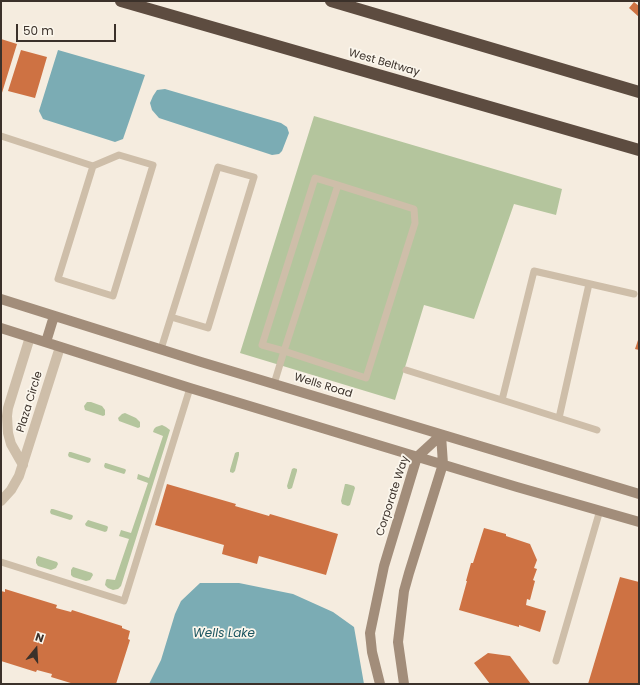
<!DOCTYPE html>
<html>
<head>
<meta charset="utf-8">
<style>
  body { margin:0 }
  #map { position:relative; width:640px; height:685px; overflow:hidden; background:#f5ecdf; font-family:Poppins,sans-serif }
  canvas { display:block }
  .frame { position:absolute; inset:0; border:2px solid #3b312a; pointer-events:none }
  .north { position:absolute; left:16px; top:629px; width:40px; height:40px; -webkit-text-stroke:3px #fbf6ec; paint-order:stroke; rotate:18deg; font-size:11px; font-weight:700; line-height:16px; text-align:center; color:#3b312a }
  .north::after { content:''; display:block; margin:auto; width:14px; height:18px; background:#3b312a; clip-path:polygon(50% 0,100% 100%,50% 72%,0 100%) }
  .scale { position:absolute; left:16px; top:24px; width:100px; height:18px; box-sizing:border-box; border:2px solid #3b312a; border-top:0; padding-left:5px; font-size:12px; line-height:14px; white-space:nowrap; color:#3b312a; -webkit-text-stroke:3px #fbf6ec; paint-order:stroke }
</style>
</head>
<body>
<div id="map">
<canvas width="640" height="685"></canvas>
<div class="frame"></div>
<div class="north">N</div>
<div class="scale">50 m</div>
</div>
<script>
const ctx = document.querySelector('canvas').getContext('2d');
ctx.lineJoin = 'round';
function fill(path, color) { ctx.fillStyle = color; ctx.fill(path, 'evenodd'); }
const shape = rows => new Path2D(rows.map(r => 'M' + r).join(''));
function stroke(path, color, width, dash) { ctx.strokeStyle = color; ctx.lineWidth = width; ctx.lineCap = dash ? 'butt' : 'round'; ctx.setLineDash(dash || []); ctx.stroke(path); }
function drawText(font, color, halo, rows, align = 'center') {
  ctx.font = font + ' Poppins,sans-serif'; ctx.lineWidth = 3.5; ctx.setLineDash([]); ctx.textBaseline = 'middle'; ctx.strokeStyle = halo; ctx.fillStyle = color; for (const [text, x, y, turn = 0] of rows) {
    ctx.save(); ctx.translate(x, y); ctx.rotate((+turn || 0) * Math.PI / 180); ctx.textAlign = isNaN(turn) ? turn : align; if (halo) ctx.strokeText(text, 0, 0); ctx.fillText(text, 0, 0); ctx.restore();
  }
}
fill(shape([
  [314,116,562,189,556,215,514,204,474,319,424,305,395,400,240,353],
  [87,402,91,402,102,406,105,410,105,415,103,416,85,410,84,406],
  [125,413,136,418,140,422,140,427,138,428,119,421,118,418,122,414],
  [162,425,166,427,170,430,121,586,118,589,113,590,108,588,105,585,106,580,107,579,115,580,129,539,119,536,121,530,131,533,148,483,137,479,138,474,149,478,163,436,153,432,154,429,156,427],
  [69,452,71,452,90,458,91,459,90,462,88,463,69,457,68,455],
  [237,452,239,452,239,455,235,471,233,473,230,472,230,470,235,453],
  [105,463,106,463,125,469,126,470,125,473,124,474,105,468,104,466],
  [294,468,297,469,297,471,292,488,290,489,288,489,287,486,292,469],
  [345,484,347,484,354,486,355,488,350,505,348,506,342,504,341,501],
  [51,509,53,509,72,515,73,516,72,519,70,520,51,514,50,512],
  [88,520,107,526,108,527,107,531,105,532,86,526,85,524],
  [38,556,57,562,58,564,56,568,51,570,38,566,36,563,36,559],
  [73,567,92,573,93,575,90,580,86,581,73,577,71,575,71,570]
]), '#b4c59d');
fill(shape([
  [58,50,145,75,123,139,115,142,43,119,39,111],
  [165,89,281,123,287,127,289,133,282,151,279,154,272,155,159,118,152,110,150,103,153,96,157,90],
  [200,583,239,583,293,594,333,612,354,627,364,684,149,684,161,660,175,614,181,601]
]), '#7bacb4');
fill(shape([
  [634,2,639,6,639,17,629,8],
  [1,39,17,44,1,96],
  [21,50,47,57,35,98,8,91],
  [639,337,639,350,635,349],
  [167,484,236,504,235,506,269,516,270,514,338,534,326,575,259,556,257,564,222,554,224,545,155,525],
  [484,528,506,534,506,536,530,544,537,560,534,568,537,569,533,580,535,581,530,600,527,599,526,605,546,611,540,632,519,625,519,627,459,610,467,581,466,581,471,563,473,563],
  [620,577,639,582,639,684,588,684],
  [5,589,57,605,56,608,71,612,72,610,122,626,122,628,130,631,128,639,130,640,116,684,74,684,51,677,52,674,37,670,36,672,1,661,1,591,5,592],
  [488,653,510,656,531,684,490,684,474,663]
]), '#ce7243');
stroke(shape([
  [1,136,93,166,119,155,153,165,113,296,58,279,93,166],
  [161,349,218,167,254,177,208,328,171,317],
  [406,370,502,400,534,271,634,294],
  [274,384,284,351,366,378,415,223,414,209,338,185,315,178,262,345,284,351,338,185],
  [502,400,597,430],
  [559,418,589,284],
  [1,562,124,601,190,388],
  [556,661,600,510]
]), '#cebea9', 7);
stroke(shape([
  [23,465,11,444,8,433,7,416,8,408,30,337],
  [1,501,11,490,19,476,60,347]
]), '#cebea9', 10);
stroke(shape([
  [1,299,201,362,639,494],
  [1,328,190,388,517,487,639,522],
  [46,342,54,316],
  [380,684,372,652,370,633,384,566,417,457,441,435],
  [404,684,398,642,404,591,409,573,443,464,441,435]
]), '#a28d7a', 10);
stroke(shape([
  [121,1,639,150],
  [331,1,639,92]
]), '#5d4c40', 12);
drawText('11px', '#3b312a', '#fbf6ec', [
  ["West Beltway",384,63,16],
  ["Wells Road",323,386,17],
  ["Plaza Circle",30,402,-73],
  ["Corporate Way",393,496,-72]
]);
drawText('italic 12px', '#1b5560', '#fbf6ec', [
  ["Wells Lake",224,634]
]);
</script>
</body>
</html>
